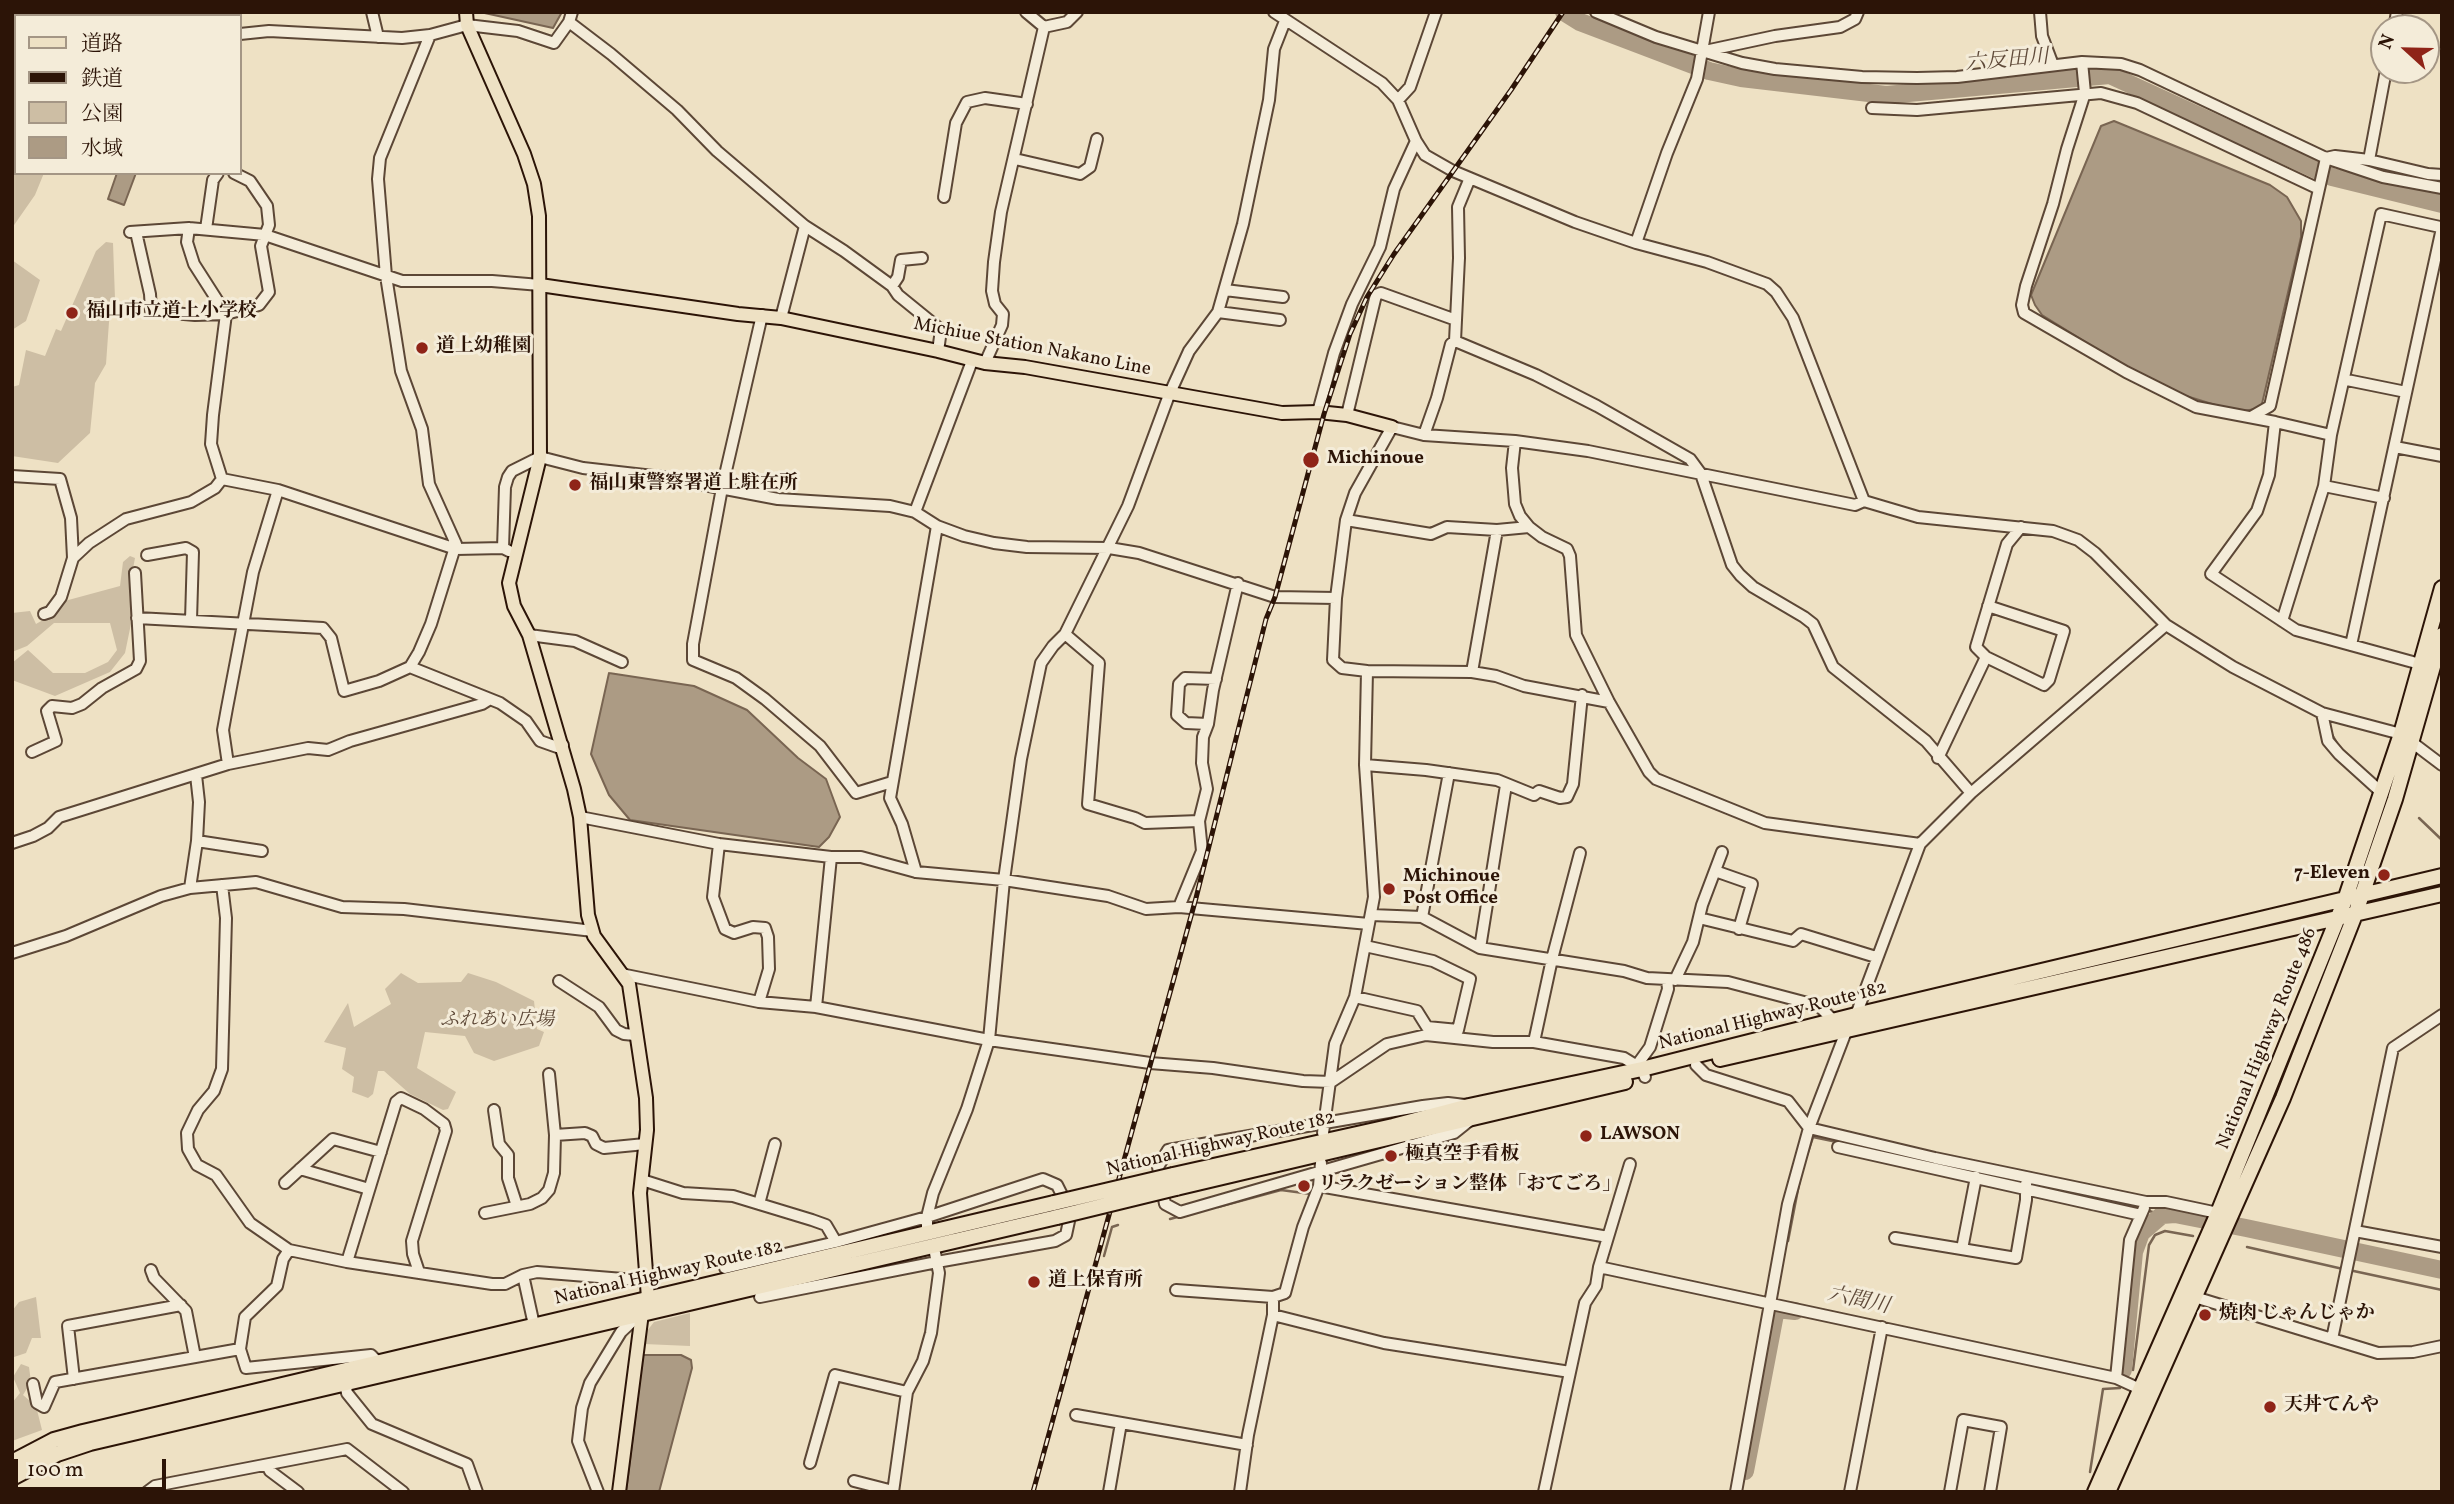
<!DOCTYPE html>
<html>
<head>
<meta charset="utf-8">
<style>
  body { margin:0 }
  #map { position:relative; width:2454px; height:1504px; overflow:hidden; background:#eee1c4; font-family:Vollkorn,"Noto Serif JP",serif }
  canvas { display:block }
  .frame { position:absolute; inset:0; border:14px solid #2c1407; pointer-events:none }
  .legend { position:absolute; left:14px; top:14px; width:228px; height:161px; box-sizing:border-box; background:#f4ecd9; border:2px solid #a49685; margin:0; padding:9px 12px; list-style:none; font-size:21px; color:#2c1407 }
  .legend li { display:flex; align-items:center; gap:14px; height:35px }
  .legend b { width:35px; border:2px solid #a49685 }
  .north { position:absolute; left:2370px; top:14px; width:70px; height:70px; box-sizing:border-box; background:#f4ecd9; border:2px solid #a49685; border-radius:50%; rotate:292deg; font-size:19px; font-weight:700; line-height:28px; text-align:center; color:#2c1407 }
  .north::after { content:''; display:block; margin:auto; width:24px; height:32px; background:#8f2418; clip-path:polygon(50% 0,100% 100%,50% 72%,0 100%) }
  .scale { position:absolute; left:14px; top:1459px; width:152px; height:32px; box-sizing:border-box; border:4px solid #2c1407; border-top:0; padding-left:9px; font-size:21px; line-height:24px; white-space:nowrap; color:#2c1407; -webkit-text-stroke:5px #f4ecd9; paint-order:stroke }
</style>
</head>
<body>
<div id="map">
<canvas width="2454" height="1504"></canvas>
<div class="frame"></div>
<ul class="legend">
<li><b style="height:9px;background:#eee1c4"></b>道路</li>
<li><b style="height:9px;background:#2c1407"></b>鉄道</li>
<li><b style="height:19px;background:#cdbea4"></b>公園</li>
<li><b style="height:19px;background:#ac9b84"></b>水域</li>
</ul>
<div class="north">N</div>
<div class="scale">100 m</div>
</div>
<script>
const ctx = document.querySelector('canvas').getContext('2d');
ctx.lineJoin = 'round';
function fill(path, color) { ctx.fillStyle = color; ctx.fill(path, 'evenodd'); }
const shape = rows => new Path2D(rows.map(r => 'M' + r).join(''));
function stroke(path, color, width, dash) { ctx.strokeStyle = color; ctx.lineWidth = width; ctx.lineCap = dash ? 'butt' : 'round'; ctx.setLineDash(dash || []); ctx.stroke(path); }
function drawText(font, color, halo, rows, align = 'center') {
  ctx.font = font + ' Vollkorn,"Noto Serif JP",serif'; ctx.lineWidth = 6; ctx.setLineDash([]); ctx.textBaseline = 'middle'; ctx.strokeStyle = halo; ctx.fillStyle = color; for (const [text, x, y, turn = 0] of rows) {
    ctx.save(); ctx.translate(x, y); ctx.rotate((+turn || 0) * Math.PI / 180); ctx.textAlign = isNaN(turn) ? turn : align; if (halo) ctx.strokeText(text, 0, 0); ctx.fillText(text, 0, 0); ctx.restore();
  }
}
fill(shape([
  [16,122,16,173,44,173,35,195,12,228,12,123],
  [106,242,113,243,115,299,109,322,106,364,95,383,90,433,58,463,12,456,12,387,19,385,26,350,45,356,56,329,61,331,96,251],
  [12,260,40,280,26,321,12,330],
  [130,556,135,558,129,590,132,619,125,653,110,672,55,696,12,680,12,663,28,650,53,673,85,673,108,662,117,650,110,623,54,623,27,646,12,652,12,613,30,611,36,624,48,617,61,602,120,586,123,562],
  [401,973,418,983,461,982,468,973,496,982,534,1001,537,1029,544,1032,539,1046,494,1061,474,1053,465,1036,425,1032,417,1068,456,1092,448,1109,443,1110,410,1094,384,1071,378,1071,373,1094,368,1098,352,1092,354,1077,342,1069,346,1048,324,1042,348,1003,354,1027,391,1004,385,989],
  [36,1297,41,1338,32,1338,26,1353,14,1357,12,1311,19,1302],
  [690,1313,690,1346,644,1344,647,1331,654,1322],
  [21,1364,29,1367,31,1382,23,1395,36,1406,42,1430,12,1441,12,1403,20,1393,13,1377]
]), '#cdbea4');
const water = shape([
  [480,12,562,12,553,28,480,12],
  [2114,121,2270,185,2287,197,2301,221,2301,237,2261,408,2238,412,2183,395,2116,361,2042,315,2035,305,2031,295,2101,126,2114,121],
  [117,173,136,173,124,205,108,199,117,173],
  [609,673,694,686,747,710,798,758,826,779,840,817,829,837,819,847,630,820,609,795,591,754,609,673],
  [643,1355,681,1355,691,1360,692,1368,659,1492,626,1492,643,1355]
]);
fill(water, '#ac9b84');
stroke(water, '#796552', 2);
stroke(shape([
  [2331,733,2338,745],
  [2419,818,2442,840],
  [1807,1155,1813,1137,1914,1158],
  [1951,1167,2023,1183],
  [2029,1184,2139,1208],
  [1218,1207,1281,1190,1311,1194],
  [2146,1210,2162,1215],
  [1170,1219,1181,1216],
  [1788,1241,1800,1179],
  [2247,1247,2343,1269],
  [1104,1256,1112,1227,1118,1225],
  [2349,1270,2442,1290],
  [2133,1370,2149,1245,2155,1235,2165,1231,2193,1236],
  [2090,1472,2103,1389,2120,1388]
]), '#796552', 2.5);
stroke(shape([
  [1564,12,1580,22,1709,71,1741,78,1886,95,2110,75,2332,177,2442,204],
  [2123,1370,2134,1252,2141,1233,2162,1215,2175,1214,2246,1228,2442,1270],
  [1745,1471,1776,1309,1795,1311]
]), '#ac9b84', 18);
const minor = shape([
  [22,12,27,16],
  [126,12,133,16],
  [372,12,378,37],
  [1026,12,1044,27,1067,22,1077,12],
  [1274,12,1382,83,1398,100,1416,141,1425,155,1453,171,1575,222,1636,243,1707,262,1767,284,1776,292,1793,318,1864,501],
  [1596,12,1656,37,1742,63,1775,69,1862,77,1917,78,1957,77,2082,62,2121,64,2140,70,2326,158,2383,177,2442,188],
  [2040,12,2042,36,2053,65],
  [73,16,83,12],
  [569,22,611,54,677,110,717,151,805,226,844,251,892,286,898,295,941,330,938,351],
  [2394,28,2397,12],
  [240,34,269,31,402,38,430,35,467,25,518,31,554,43,569,22,572,12],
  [1705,51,1775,36,1840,27,1855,19,1858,12],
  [2082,62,2085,93,2067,149,2053,204,2026,286,2022,305,2024,313,2126,372,2196,407,2275,422],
  [1398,100,1410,87,1436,12],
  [1872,108,1917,110,2101,93,2137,103,2319,189,2270,406,2251,417],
  [1015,159,1080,174,1090,167,1097,139],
  [2369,160,2386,70],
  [2319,189,2326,158,2335,156,2369,160,2428,174,2442,175],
  [944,197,956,123,967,102,985,98,1027,104],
  [189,228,187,242,194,264,226,314],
  [206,229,213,180,218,173],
  [130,232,189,228,265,235,402,281,492,281,540,285],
  [136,232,150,294,151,311,195,315,226,314],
  [1636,243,1667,153,1697,79,1709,12],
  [892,286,898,277,901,260,922,258],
  [1225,290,1283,297],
  [1218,312,1280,320],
  [762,315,722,488,693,644,693,660,736,678,765,699,820,746,856,793,892,782],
  [781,318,805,226],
  [1456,320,1459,258,1458,207,1470,178],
  [985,363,1002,325,1003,314,995,304,992,291,994,262,1001,212,1044,27],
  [2347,380,2406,392],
  [1318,412,1334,353,1352,304,1380,247,1394,189,1416,141],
  [1347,415,1376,295,1381,293,1456,320,1455,341,1536,375,1597,406,1690,459,1701,474,1732,565,1740,575,1753,587,1804,617,1813,624,1833,667,1926,741,1971,793],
  [1424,435,1437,398,1451,344,1455,341],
  [2331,435,2275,422,2269,475,2257,511,2211,574,2296,630,2420,664],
  [1515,441,1512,468,1515,504,1520,516,1529,527,1542,537,1567,549,1570,556,1576,635,1609,702,1649,772,1656,779,1765,823,1920,844],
  [2395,447,2442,456],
  [12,476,60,479,71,518,73,558,89,543,126,519,191,502,215,488,222,479],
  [222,479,211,444,213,415,226,314,259,305,269,292,261,246,269,225,267,206,250,181,234,173],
  [222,479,278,490,456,549,503,548,509,551],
  [2324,486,2384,498],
  [915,512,972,361],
  [1346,520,1431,534,1447,527,1497,530,1529,527],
  [503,548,505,487,508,477,512,471,540,457,583,468,662,477,778,499,890,506,915,512,937,526,964,536,994,543,1027,547,1109,548,1139,553,1275,597,1336,598],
  [147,555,186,548,193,552,191,620],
  [44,614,50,612,61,597,73,558],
  [137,618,323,628,331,638,344,691,379,681,410,667,419,652,431,624,456,544,429,484,422,429,401,371,386,276,378,179,380,158,430,35],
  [2282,621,2324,486,2331,435,2381,214,2440,227],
  [1065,634,1099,663,1088,804,1135,818,1145,823,1199,821],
  [529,635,575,641,622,662],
  [2351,645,2442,228],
  [1986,657,2044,685,2049,680,2064,631,1988,606],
  [410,667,500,703,526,721,540,741,557,747,563,745],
  [1367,671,1472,672,1496,676,1524,686,1609,702],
  [1472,672,1497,530],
  [2322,713,2328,741,2339,754,2381,792],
  [1208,724,1186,723,1177,715,1179,684,1185,678,1216,679],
  [32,752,56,741,47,711,52,706,72,708,82,704,102,688,136,669,140,661,135,573],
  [1938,758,1986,657,1976,647,2007,544,2021,527],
  [228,764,223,730,227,708,253,572,278,490],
  [1365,765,1426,770,1497,780,1534,795,1539,791,1560,798,1567,797,1573,784,1582,695],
  [580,817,719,844,831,857,861,857,916,872,1004,880,1108,896,1146,909,1179,907,1369,924],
  [197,841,262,851],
  [12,843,33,836,48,828,59,817,228,764,308,748,328,750,350,741,482,704,490,699],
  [719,844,713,897,725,929,734,933,753,927,765,928,768,937,769,969,759,1002],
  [1715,871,1752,884,1739,929],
  [916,872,902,824,890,798,937,526],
  [222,885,226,918,222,1069,214,1091,198,1110,187,1133,188,1149,197,1165,216,1175,250,1223,289,1250,347,1262,492,1284,505,1284,523,1275,537,1272,648,1281],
  [190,888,197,841,199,802,196,775],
  [1179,907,1202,851,1199,821,1207,789,1202,763,1203,737,1208,724,1213,690,1238,583],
  [1371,915,1422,917,1480,948,1624,971,1647,978,1728,982,1819,1006,1834,1021],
  [1422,917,1449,773],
  [1699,918,1793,941,1801,934,1876,957],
  [1480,948,1506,785],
  [12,953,66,936,161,896,190,888,256,882,342,907,404,909,593,931],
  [621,974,759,1002,816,1007,989,1040,1150,1063,1213,1068,1303,1081,1331,1082,1387,1044,1426,1035,1493,1042,1534,1042,1624,1058,1642,1069,1645,1077],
  [1675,980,1693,942,1702,905,1722,852],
  [559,981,599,1007,616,1030,624,1034,635,1035],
  [1355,997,1417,1011,1427,1027,1458,1030,1470,979,1433,961,1365,946],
  [816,1007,831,857],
  [1534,1042,1552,959,1580,853],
  [1637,1065,1650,1047,1668,989,1667,979],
  [1696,1065,1706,1075,1788,1101,1809,1128,1935,1158,2146,1202,2166,1202,2218,1213],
  [1465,1105,1448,1103,1423,1106,1168,1150,1158,1167,1165,1204,1180,1212,1454,1133,1469,1121],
  [494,1110,499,1144,508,1155,508,1178,517,1206],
  [1323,1133,1335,1044,1355,997,1374,897,1365,765,1367,671,1342,668,1333,660,1336,598,1346,520,1355,493,1392,427,1424,435,1515,441,1588,451,1855,505,1864,501,1918,517,2053,531,2078,540,2095,553,2166,625,2233,667,2322,713,2401,734,2442,765],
  [555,1135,585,1133,592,1136,596,1144,604,1148,645,1144],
  [1838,1147,2141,1215],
  [300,1169,369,1189],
  [642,1180,683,1193,733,1196,812,1220,826,1225,836,1242],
  [285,1183,333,1139,381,1152],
  [1319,1186,1608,1237],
  [759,1204,775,1144],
  [485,1213,530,1204,542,1198,549,1190,554,1173,555,1135,549,1074],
  [927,1228,927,1217,933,1193,967,1109,989,1040,1004,880,1021,759,1041,663,1053,646,1065,634,1128,506,1169,395,1189,351,1218,312,1243,224,1269,100,1274,49,1285,21],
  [2355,1231,2442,1247],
  [1895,1238,2016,1258,2026,1200,2026,1184],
  [1962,1249,1976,1177],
  [347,1262,396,1102,401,1098,424,1109,444,1124,446,1131,412,1241,413,1254,419,1272],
  [1599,1267,2116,1378],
  [725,1268,836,1242,927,1217,1043,1179,1057,1185,1062,1195,1069,1221,1066,1235,1055,1241,937,1262,760,1297],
  [151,1270,154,1278,186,1311,195,1357],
  [523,1275,534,1325],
  [1176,1290,1273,1297,1285,1293,1303,1227,1319,1186,1321,1163],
  [2188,1295,2378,1353,2413,1352,2442,1346],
  [1273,1315,1384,1343,1570,1372],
  [2332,1339,2393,1048,2442,1015],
  [240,1349,245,1317,277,1286,283,1259,289,1250],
  [74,1379,68,1326,181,1305],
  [345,1383,347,1393,372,1424,467,1464,477,1492],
  [33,1384,37,1403,44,1407,55,1382,240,1349,246,1368,371,1355,378,1362,380,1369],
  [2140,1389,2116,1378,2130,1240,2144,1208],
  [1076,1415,1247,1445],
  [810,1463,835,1375,907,1392],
  [267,1465,270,1471,298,1492],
  [854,1481,893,1491],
  [147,1492,155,1486,347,1449,403,1492],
  [598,1492,578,1441,582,1408,590,1383,621,1332,640,1314],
  [893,1492,907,1392,923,1361,931,1333,939,1273,935,1253],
  [1109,1492,1121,1423],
  [1240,1492,1248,1435,1273,1315,1273,1297],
  [1544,1492,1585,1303,1596,1286,1599,1267,1630,1164],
  [1736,1492,1788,1204,1809,1128,1847,1029,1856,1015,1920,844,1971,793,2166,625],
  [1850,1492,1882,1327],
  [1950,1492,1963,1420,2001,1427,1990,1492]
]);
const major = shape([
  [466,12,467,25,524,154,534,184,539,216,540,457,509,583,514,606,529,635,574,789,580,817,588,915,594,936,629,984,646,1098,647,1130,640,1193,648,1298,642,1313,619,1492],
  [540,285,738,314,781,318,938,351,985,363,1025,367,1282,413,1318,412,1347,415,1392,427]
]);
const highway = shape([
  [1720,1059,2442,894],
  [1173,1175,1393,1126,1469,1106,1642,1069,1856,1015,2442,876],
  [1176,1188,1625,1082],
  [12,1462,54,1440,83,1432,1054,1203],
  [12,1478,57,1454,90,1443,1057,1217],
  [2095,1492,2218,1213,2345,900,2401,734,2442,588],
  [2108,1492,2283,1098,2356,912,2395,799,2442,635]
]);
stroke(minor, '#5c4736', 14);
stroke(major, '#2c1407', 16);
stroke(highway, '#2c1407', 18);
stroke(minor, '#f4ecd9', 10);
stroke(major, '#eee1c4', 12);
stroke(highway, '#eee1c4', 14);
const rail = shape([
  [1033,1492,1196,898,1266,619,1275,597,1324,414,1350,334,1367,297,1394,254,1511,90,1563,12]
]);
stroke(rail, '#2c1407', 5);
stroke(rail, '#f4ecd9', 2.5, [8]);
const highwayBridge = shape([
  [1054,1203,1173,1175],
  [1057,1217,1176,1188]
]);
stroke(highwayBridge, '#2c1407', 18, []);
stroke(highwayBridge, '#eee1c4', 14);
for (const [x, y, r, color] of [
  [72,313,7,"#8f2418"],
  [422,348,7,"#8f2418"],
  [1311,460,9,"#8f2418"],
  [575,485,7,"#8f2418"],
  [2384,875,7,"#8f2418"],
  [1389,889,7,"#8f2418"],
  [1586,1136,7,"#8f2418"],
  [1391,1156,7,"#8f2418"],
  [1304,1186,7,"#8f2418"],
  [1034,1282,7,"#8f2418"],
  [2205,1315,7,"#8f2418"],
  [2270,1407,7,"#8f2418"]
]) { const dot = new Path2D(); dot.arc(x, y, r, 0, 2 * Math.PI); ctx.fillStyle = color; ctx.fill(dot); stroke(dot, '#f4ecd9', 2.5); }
drawText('bold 19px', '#2c1407', '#f4ecd9', [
  ["福山市立道上小学校",86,313],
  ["道上幼稚園",436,348],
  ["Michinoue",1327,460],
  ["福山東警察署道上駐在所",589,485],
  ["7-Eleven",2370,875,"right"],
  ["Michinoue",1403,878],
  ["Post Office",1403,900],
  ["LAWSON",1600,1136],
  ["極真空手看板",1405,1156],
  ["リラクゼーション整体「おてごろ」",1318,1186],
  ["道上保育所",1048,1282],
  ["焼肉 じゃんじゃか",2219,1315],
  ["天丼てんや",2284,1407]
], 'left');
drawText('19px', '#2c1407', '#f4ecd9', [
  ["Michiue Station Nakano Line",1032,348,11],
  ["National Highway Route 182",1773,1017,-14],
  ["National Highway Route 486",2268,1039,-68],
  ["National Highway Route 182",1221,1145,-13],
  ["National Highway Route 182",669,1274,-13]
]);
drawText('italic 19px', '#5c4736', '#f4ecd9', [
  ["ふれあい広場",497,1022]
]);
drawText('italic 21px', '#5f4a39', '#f4ecd9', [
  ["六反田川",2007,62,-5],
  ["六間川",1858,1302,12]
]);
</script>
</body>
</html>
